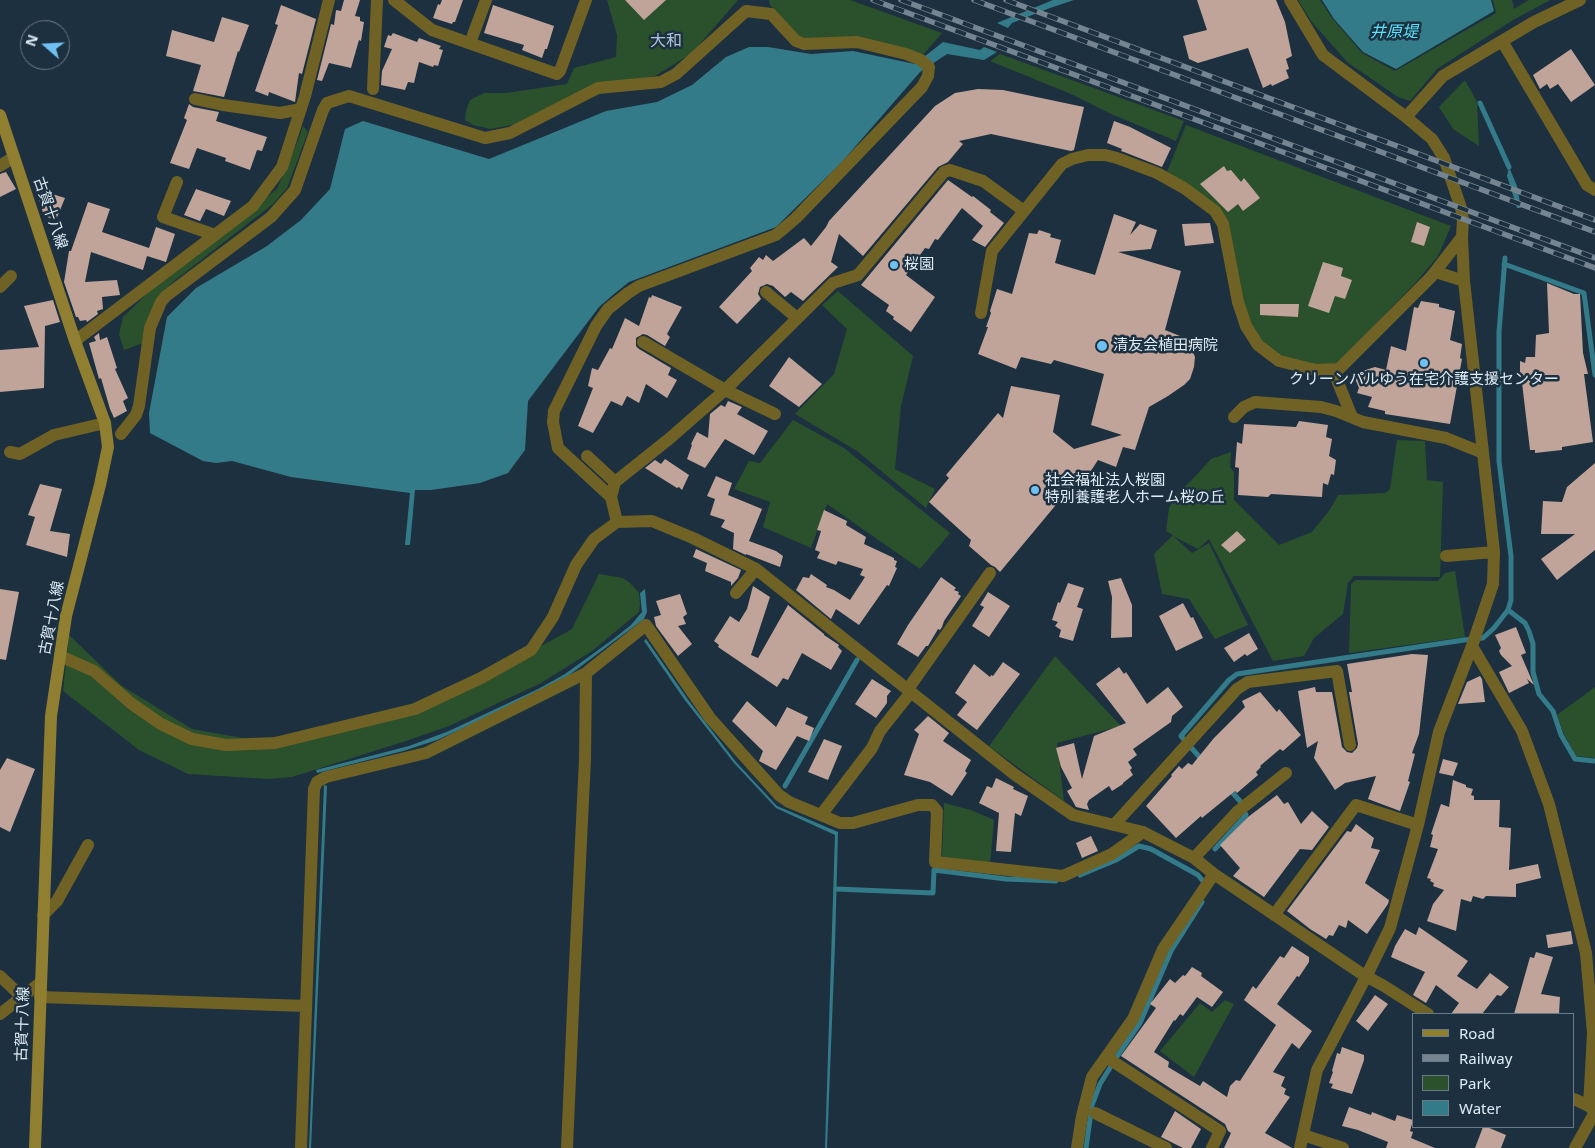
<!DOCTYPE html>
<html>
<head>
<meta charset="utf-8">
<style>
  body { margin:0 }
  #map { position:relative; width:1595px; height:1148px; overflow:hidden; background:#1c303f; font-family:"Noto Sans",sans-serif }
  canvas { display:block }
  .legend { position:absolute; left:1412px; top:1013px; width:162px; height:115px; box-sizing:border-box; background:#1c303f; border:1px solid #6a7b88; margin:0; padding:6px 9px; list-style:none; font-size:15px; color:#dfecf6 }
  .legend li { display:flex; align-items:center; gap:10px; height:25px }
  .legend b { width:25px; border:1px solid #6a7b88 }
  .north { position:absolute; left:20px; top:20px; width:50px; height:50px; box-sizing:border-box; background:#1c303f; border:1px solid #6a7b88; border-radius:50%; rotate:289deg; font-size:14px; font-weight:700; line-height:20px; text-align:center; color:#dfecf6 }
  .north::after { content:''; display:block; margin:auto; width:18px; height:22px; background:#6ec2f3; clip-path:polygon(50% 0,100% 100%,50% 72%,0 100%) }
</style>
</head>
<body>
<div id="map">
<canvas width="1595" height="1148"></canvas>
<ul class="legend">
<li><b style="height:6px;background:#917f31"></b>Road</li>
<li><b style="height:6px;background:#748591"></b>Railway</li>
<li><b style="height:14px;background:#2b512c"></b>Park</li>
<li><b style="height:14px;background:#347b89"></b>Water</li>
</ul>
<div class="north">N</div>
</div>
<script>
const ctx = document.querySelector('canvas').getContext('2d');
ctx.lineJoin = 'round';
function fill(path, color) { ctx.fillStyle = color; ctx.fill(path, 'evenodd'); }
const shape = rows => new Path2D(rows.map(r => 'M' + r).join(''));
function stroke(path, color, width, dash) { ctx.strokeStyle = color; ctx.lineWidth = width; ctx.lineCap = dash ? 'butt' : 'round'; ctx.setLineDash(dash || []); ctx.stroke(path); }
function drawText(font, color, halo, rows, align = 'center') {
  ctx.font = font + ' "Noto Sans","Noto Sans JP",sans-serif'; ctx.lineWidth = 5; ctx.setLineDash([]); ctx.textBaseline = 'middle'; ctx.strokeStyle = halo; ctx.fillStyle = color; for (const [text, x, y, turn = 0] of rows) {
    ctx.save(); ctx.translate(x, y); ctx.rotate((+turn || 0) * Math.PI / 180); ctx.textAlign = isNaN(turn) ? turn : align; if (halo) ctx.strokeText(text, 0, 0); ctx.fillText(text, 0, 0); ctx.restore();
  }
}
fill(shape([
  [607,0,738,0,692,53,655,76,621,82,517,124,490,129,473,125,465,120,466,111,470,100,484,93,506,93,567,84,574,68,616,57,617,35],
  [769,0,850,0,942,33,923,55,806,40,799,37,770,5],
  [1298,0,1320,0,1332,18,1362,53,1395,71,1496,13,1493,0,1512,0,1514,9,1529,0,1550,0,1513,20,1437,69,1410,101,1398,97,1347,62,1311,21],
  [1000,54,1184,121,1176,141,1109,113,1071,94,990,61],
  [1465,80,1477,102,1479,146,1453,129,1439,107],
  [1186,125,1451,226,1438,256,1417,281,1338,363,1314,366,1279,357,1262,343,1248,322,1237,277,1230,229,1167,172],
  [303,126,308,132,287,188,273,204,174,281,156,299,143,343,124,350,119,334,123,317,153,288,277,189,299,138],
  [838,291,913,356,901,406,895,469,935,489,926,508,857,451,795,414,834,374,847,329,822,305],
  [793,420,844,448,950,533,920,569,827,504,811,548,763,527,770,502,734,489,749,461,760,463],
  [1397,440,1425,441,1427,480,1443,482,1440,577,1354,576,1348,583,1343,614,1314,638,1304,656,1273,661,1209,539,1198,549,1173,536,1192,553,1209,543,1248,625,1215,639,1189,599,1162,594,1154,554,1173,535,1166,531,1169,508,1177,493,1190,482,1211,459,1231,452,1230,467,1234,472,1234,500,1279,545,1312,532,1331,508,1338,495,1385,493,1390,489],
  [1455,571,1465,637,1349,653,1351,584,1356,580,1438,581,1445,573],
  [599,574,623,578,630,583,639,593,640,604,639,612,592,651,541,683,449,726,406,741,292,777,268,779,188,774,139,750,63,691,69,635,122,686,192,729,259,741,370,719,464,688,563,634,572,629],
  [1055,656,1121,726,1057,743,1064,801,989,746],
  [1595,687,1595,758,1576,756,1564,734,1557,715],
  [944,803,971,810,994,820,990,864,942,857],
  [1225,1000,1234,1004,1194,1077,1160,1051,1200,1003,1212,1012]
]), '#2b512c');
fill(shape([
  [1053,0,1074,0,1050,8,1012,23,1008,28,997,23],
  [1322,0,1491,0,1494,11,1396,69,1363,52,1334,19],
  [943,42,980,50,984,47,997,52,984,60,947,54,920,72,841,163,776,227,629,282,614,294,599,307,528,401,525,450,508,473,480,483,431,490,415,490,410,545,405,545,410,493,291,477,232,461,216,463,203,461,150,433,149,413,167,317,196,288,267,246,301,220,330,189,345,129,363,121,489,159,606,111,657,102,692,85,726,57,749,47,768,47,811,54,853,51,915,64],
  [1509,167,1517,186,1521,208,1517,208,1507,176],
  [645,589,647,612,644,619,568,676,505,709,437,740,403,751,317,773,316,770,409,746,449,731,538,689,565,674,612,640,631,625,642,612,640,593],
  [646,639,689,701,736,762,777,806,838,832,835,945,827,1148,825,1148,835,835,776,808,734,763,684,699,644,641],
  [324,785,327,786,311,1148,309,1148]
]), '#347b89');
stroke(shape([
  [1480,103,1509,167],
  [1504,264,1584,293,1595,375],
  [1508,610,1525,623,1529,631,1533,644,1533,672,1539,694,1553,711,1561,735,1575,759,1595,761],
  [1203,761,1181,736,1229,680,1237,674,1464,640,1483,638,1494,628,1508,610,1511,600,1511,556,1499,461,1499,332,1505,258],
  [785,786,857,660],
  [1215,849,1246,815,1240,801,1229,789],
  [1080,875,1116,860,1139,846,1151,849,1198,875,1206,885],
  [836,889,933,893,934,870,1006,879,1056,881],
  [1086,1148,1092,1105,1100,1084,1118,1055,1140,1023,1171,951,1202,902]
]), '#347b89', 5);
fill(shape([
  [344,0,360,0,355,16,360,17,360,21,364,22,361,41,359,40,351,68,329,63,322,81,317,80,331,24,334,25,336,10,341,11],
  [442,0,463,0,455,22,453,22,452,24,433,18,438,4,440,5],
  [625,0,666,0,644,20],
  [1197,0,1276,0,1285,22,1292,56,1286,59,1289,69,1286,70,1289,78,1272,86,1271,84,1263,88,1248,48,1198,63,1189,59,1183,36,1207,30],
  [281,5,316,19,302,74,299,73,295,102,269,92,268,96,255,91,278,25,275,24],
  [493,5,554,26,547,49,545,49,542,58,522,50,524,45,484,33],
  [222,17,249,25,239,52,238,51,224,97,193,91,201,65,166,56,172,30,214,42],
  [393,33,417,42,419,38,441,46,439,49,443,50,438,66,434,65,433,67,419,62,414,83,408,82,405,90,381,85,382,71,392,49,384,47,388,35,391,36],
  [1571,49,1595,85,1571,102,1558,84,1550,89,1547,84,1540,89,1533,75],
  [978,89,1003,90,1084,107,1074,150,1071,151,991,134,959,141,963,144,948,162,938,167,863,256,839,234,831,262,838,267,803,301,791,292,785,297,773,286,767,284,760,287,758,294,761,299,737,324,719,307,752,271,750,268,759,257,763,260,766,255,773,261,804,238,811,246,826,227,829,221,935,106,955,93],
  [189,104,193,107,219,112,216,121,267,137,262,151,257,150,250,170,225,161,226,158,197,148,189,169,170,163,187,120,184,118],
  [1114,121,1130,127,1171,148,1162,167,1124,152,1121,151,1122,149,1107,143],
  [1224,166,1227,171,1231,170,1241,182,1244,178,1260,198,1243,211,1238,204,1228,212,1200,184],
  [6,172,16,189,0,197,0,174],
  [948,180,972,197,973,196,991,210,990,212,1004,223,985,247,972,240,983,226,962,208,938,240,935,239,929,249,925,248,906,275,935,297,911,332,893,319,894,317,886,311,889,305,861,285],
  [36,189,65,198,56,220,44,216],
  [196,189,231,201,224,216,206,209,200,221,184,215],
  [88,202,110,209,102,232,149,248,156,227,175,234,166,262,147,256,143,270,91,252,85,282,117,280,120,295,102,297,103,309,97,311,98,314,87,322,86,320,80,321,78,317,76,317,64,282,69,251,71,251],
  [1114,214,1136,222,1130,235,1140,224,1157,230,1151,249,1118,252,1181,271,1165,330,1185,338,1192,349,1195,357,1194,367,1190,379,1184,385,1168,396,1149,407,1135,450,1123,447,1116,467,1098,460,1087,477,1080,476,1000,572,995,567,991,565,969,546,971,540,929,502,949,478,946,475,998,413,1003,418,1011,386,1060,395,1053,432,1074,449,1122,435,1091,425,1104,374,1054,360,1051,364,1021,357,1016,369,978,354,988,327,986,327,991,313,990,311,997,289,1012,294,1029,233,1037,234,1039,230,1051,234,1050,237,1061,240,1055,263,1095,275],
  [1417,222,1430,227,1424,246,1411,242],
  [1210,223,1214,243,1185,246,1182,224],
  [1323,262,1343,268,1341,276,1352,280,1345,299,1335,296,1329,313,1308,306],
  [1547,283,1574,294,1580,294,1583,353,1588,374,1584,374,1593,442,1562,447,1562,450,1535,453,1535,450,1530,450,1522,383,1520,383,1520,361,1525,363,1526,357,1535,357,1536,335,1549,333],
  [652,295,682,307,667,334,670,337,665,346,647,335,643,334,636,338,636,346,639,349,671,368,668,375,677,380,667,398,646,384,639,403,627,396,622,406,611,401,593,433,578,426,593,388,588,386,592,368,598,370,610,348,612,349,625,318,639,326,649,297,651,298],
  [53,300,60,322,45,326,44,388,0,392,0,350,39,347,24,306],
  [1421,301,1439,304,1439,307,1455,311,1450,340,1462,344,1460,358,1462,359,1450,424,1385,414,1385,411,1368,407,1372,397,1357,393,1359,388,1353,374,1375,367,1386,370,1391,346,1406,351,1414,307,1418,308],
  [1260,304,1299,304,1298,317,1260,315],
  [99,333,100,340,107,337,117,368,115,369,128,398,123,401,127,411,114,418,110,409,101,378,99,379,89,343,96,341,94,337],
  [789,357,822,384,799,407,769,386],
  [728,401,742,407,737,414,768,431,754,455,725,439,705,468,687,459,692,445,691,444,697,432,708,438,710,414,721,405,725,407],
  [1299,421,1328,425,1326,437,1332,439,1329,456,1336,460,1334,475,1331,474,1328,485,1323,483,1322,497,1271,494,1268,497,1238,495,1239,468,1235,467,1237,442,1242,444,1244,424,1296,427],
  [665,459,689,475,682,490,679,487,677,488,645,468,655,460,661,464],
  [1595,463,1595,550,1557,580,1541,559,1575,534,1541,534,1543,501,1562,502,1567,487],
  [716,476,732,483,728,495,762,509,749,541,776,551,783,556,780,567,746,554,746,555,733,549,734,533,721,527,725,520,710,515,715,499,707,496],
  [40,484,62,489,50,531,70,534,67,557,26,545,35,517,28,515],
  [824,510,847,521,846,525,866,537,864,544,894,558,894,560,897,561,895,567,897,568,889,586,887,585,859,625,836,609,831,619,796,590,803,577,809,578,811,574,827,585,826,587,834,590,850,600,865,577,860,575,863,569,838,561,836,565,817,558,820,552,815,550,821,531,817,530],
  [1237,531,1246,540,1230,553,1221,545],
  [696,549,741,570,738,578,731,586,731,582,705,571,707,563,693,557],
  [941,577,956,588,954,590,959,592,958,594,961,596,944,621,942,627,940,630,938,629,928,646,926,646,918,657,897,644,908,625],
  [1121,578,1132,605,1132,637,1111,638,1112,597,1108,581],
  [1068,583,1084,588,1077,607,1083,609,1073,641,1059,637,1061,630,1055,626,1058,622,1052,620,1058,602,1060,603],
  [753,586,770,597,751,655,758,658,788,605,824,634,824,635,839,645,838,647,842,651,831,670,802,653,788,680,783,678,777,687,718,647,719,645,714,641,730,616,739,622,747,609],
  [0,589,19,592,6,660,0,659],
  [988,592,1010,606,989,637,972,626,984,607,980,605],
  [680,594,687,614,683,617,686,624,678,626,692,644,678,656,656,626,654,617,661,615,656,601],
  [1183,603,1191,618,1193,617,1203,638,1176,651,1159,616],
  [1516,627,1526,653,1521,655,1534,685,1527,679,1529,683,1509,693,1499,672,1512,666,1501,655,1499,651,1501,648,1495,635],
  [1249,633,1258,649,1247,656,1245,654,1234,662,1224,648],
  [1412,654,1428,655,1419,734,1412,753,1415,754,1408,781,1410,782,1400,811,1368,799,1376,776,1345,783,1335,790,1314,758,1318,741,1307,748,1298,691,1315,687,1316,692,1332,692,1342,747,1347,752,1352,753,1357,748,1358,744,1349,692,1352,692,1347,664],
  [1003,662,1020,674,977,730,957,715,967,702,955,693,974,664,990,677,991,675,993,676],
  [1119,667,1124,674,1126,672,1147,704,1168,687,1183,707,1172,716,1171,722,1133,749,1137,755,1128,762,1132,768,1130,770,1133,775,1123,783,1123,784,1112,791,1109,786,1089,800,1087,804,1089,810,1076,807,1067,791,1072,788,1061,767,1056,748,1074,743,1082,779,1094,736,1126,723,1096,684],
  [1480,676,1482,679,1485,702,1458,704,1467,682],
  [872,679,891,691,887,696,887,703,876,718,855,704],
  [1260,692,1277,712,1279,709,1301,735,1283,751,1280,749,1260,766,1261,767,1256,772,1258,775,1237,793,1235,791,1202,818,1201,816,1176,838,1146,806,1172,776,1171,775,1179,766,1182,769,1188,763,1192,765,1214,738,1245,707,1242,701],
  [747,701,776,727,787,707,808,717,805,724,814,728,809,741,797,736,776,770,759,761,763,751,732,721],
  [928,716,949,733,943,741,971,760,965,771,967,773,952,796,930,782,904,775,919,734,914,730],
  [824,739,842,746,828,780,808,772],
  [7,758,35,769,10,832,0,827,0,770],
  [1443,759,1458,763,1453,776,1439,773],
  [996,778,1014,787,1013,789,1028,796,1021,816,1015,813,1011,852,996,851,999,813,979,803,987,786,992,788],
  [1453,780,1466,785,1466,787,1473,789,1471,795,1474,796,1474,800,1500,800,1499,827,1511,828,1509,870,1538,864,1541,878,1516,884,1516,897,1486,896,1483,899,1473,896,1471,902,1461,899,1456,931,1427,921,1433,904,1444,890,1433,886,1434,883,1430,881,1431,879,1427,878,1438,849,1430,847,1433,835,1431,834,1441,804,1449,807],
  [1277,795,1284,804,1288,802,1301,824,1312,811,1329,827,1312,850,1300,849,1264,897,1233,876,1240,868,1220,845,1248,817],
  [1356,824,1374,838,1371,848,1380,850,1365,883,1389,900,1388,904,1367,934,1348,920,1346,928,1339,925,1333,936,1329,935,1326,939,1310,929,1287,911,1347,831,1351,832],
  [1091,836,1098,851,1082,858,1076,843],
  [1419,927,1468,961,1457,976,1477,989,1490,973,1509,987,1501,996,1497,995,1482,1014,1451,1014,1459,1003,1436,985,1426,1003,1413,995,1425,972,1391,957,1395,946,1405,929,1416,935],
  [1571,931,1573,944,1548,948,1546,935],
  [1292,946,1309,957,1309,962,1299,977,1297,976,1277,1004,1312,1031,1299,1049,1292,1043,1273,1072,1285,1077,1281,1086,1286,1089,1284,1094,1290,1097,1265,1133,1292,1148,1224,1148,1231,1133,1228,1131,1225,1124,1121,1056,1156,1008,1150,1004,1170,979,1175,983,1183,975,1185,976,1192,967,1202,973,1201,976,1223,992,1212,1007,1197,997,1183,1016,1180,1014,1175,1021,1174,1020,1154,1052,1169,1062,1168,1067,1200,1086,1203,1081,1227,1097,1230,1086,1236,1080,1240,1081,1276,1025,1244,1000,1253,986,1256,989,1280,956,1284,958],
  [1536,952,1553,957,1541,994,1560,997,1559,1014,1514,1014,1530,957,1534,958],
  [1375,995,1388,1004,1368,1031,1356,1021],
  [1342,1047,1364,1055,1364,1060,1352,1094,1331,1088,1333,1084,1329,1083,1333,1072,1332,1071,1337,1053,1340,1054],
  [1349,1107,1371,1115,1372,1112,1395,1121,1397,1115,1413,1120,1410,1131,1413,1132,1411,1138,1435,1148,1386,1148,1388,1142,1358,1130,1342,1126],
  [1175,1111,1201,1129,1191,1148,1183,1148,1161,1137],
  [1483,1127,1487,1127,1506,1135,1501,1148,1475,1148]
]), '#c0a399');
stroke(shape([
  [394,0,432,30,557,74,560,71,586,0],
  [1290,0,1323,55,1406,117,1432,139,1444,158,1461,208,1463,219,1462,237,1464,281,1494,552,1493,584,1472,646,1439,732,1418,825,1390,928,1366,977,1317,1070,1300,1148],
  [1502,41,1587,185,1595,190],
  [470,43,486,0],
  [373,89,377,0],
  [195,99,223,105,280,113,301,109],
  [1406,117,1443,76,1534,22,1580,0],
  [0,166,14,157],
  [177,182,163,217,215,235],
  [1436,272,1464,281],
  [0,287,11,276],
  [766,292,797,318],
  [981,313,992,251,1062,164,1072,159,1088,155,1105,155,1117,158,1157,173,1184,188,1215,211,1223,224,1238,302,1246,326,1258,345,1279,361,1316,370,1339,369,1431,277,1462,237],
  [75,341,253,206,282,167,305,96,329,0],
  [643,342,725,390,775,414],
  [1333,370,1352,417],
  [1234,417,1244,407,1255,402,1321,407,1336,411,1363,422,1446,438,1483,453],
  [121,434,136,415,139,406,150,328,161,302,166,296,271,217,295,190,323,110,327,103,349,96,485,138,510,133,598,88,661,82,676,74,746,11,771,14,796,41,804,44,857,42,906,54,921,60,929,67,928,76,922,87,796,218,776,235,639,286,628,293,608,309,596,326,554,411,553,422,558,448,611,497,617,522,652,521,693,538,756,569,1014,774,1073,815,1143,832,1194,858,1214,874,1362,974,1384,986,1428,1014],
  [10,452,20,454,54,435,105,423],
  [587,456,615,482],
  [611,497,615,482,669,439,725,390,833,283,858,275,944,172,950,170,983,181,1024,211],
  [1446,556,1494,552],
  [736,593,756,569],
  [1472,646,1522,731,1549,804,1586,953,1593,1033,1589,1106],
  [60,656,94,671,132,704,161,724,192,739,226,745,275,743,415,709,481,678,531,650,553,617,576,565,594,539,617,522],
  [908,689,990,573],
  [821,815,872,748,880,731,911,692],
  [1114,825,1237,689,1248,682,1337,671,1350,745],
  [1194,858,1237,812,1286,773],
  [43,915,57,901,88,845],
  [1274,915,1356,805,1418,825],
  [0,976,22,997],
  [40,997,306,1006],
  [0,1014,40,983],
  [1106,1057,1220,1131,1212,1148],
  [1574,1099,1589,1106,1595,1112],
  [1095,1113,1166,1148],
  [1303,1135,1343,1148],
  [301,1148,314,789,317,782,326,777,426,753,586,673,646,625,710,718,779,795,789,802,840,823,853,823,918,805,932,805,937,811,935,862,1063,876,1112,854,1143,832],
  [567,1148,574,986,585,759,586,673],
  [1077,1148,1082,1116,1092,1077,1133,1019,1163,949,1214,874],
  [1575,1148,1595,1112]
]), '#706225', 12);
stroke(shape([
  [0,115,75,341,105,423,108,447,100,485,66,616,51,716,35,1148]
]), '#917f31', 12);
const rail = shape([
  [873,0,1595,268],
  [901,0,1595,258],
  [974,0,1595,232],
  [1006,0,1595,220]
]);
stroke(rail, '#748591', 5.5);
stroke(rail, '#1c303f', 4, [11]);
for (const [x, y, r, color] of [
  [894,265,5,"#6ec2f3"],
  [1102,346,6,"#6ec2f3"],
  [1424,363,5,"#6ec2f3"],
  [1035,490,5,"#6ec2f3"]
]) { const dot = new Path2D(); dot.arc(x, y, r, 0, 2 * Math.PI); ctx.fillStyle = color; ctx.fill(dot); stroke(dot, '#1c303f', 2); }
drawText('15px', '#dfecf6', '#1c303f', [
  ["古賀十八線",50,213,71],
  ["古賀十八線",52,618,-79],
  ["古賀十八線",23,1024,-88]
]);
drawText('15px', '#dfecf6', '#1c303f', [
  ["桜園",904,265],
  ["清友会植田病院",1113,346],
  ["クリーンパルゆう在宅介護支援センター",1424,380,"center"],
  ["社会福祉法人桜園",1045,481],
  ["特別養護老人ホーム桜の丘",1045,498]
], 'left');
drawText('italic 16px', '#59e2fc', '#1c303f', [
  ["井原堤",1394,32]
]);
drawText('16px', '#adc5d8', '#1c303f', [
  ["大和",666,41]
]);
</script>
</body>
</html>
